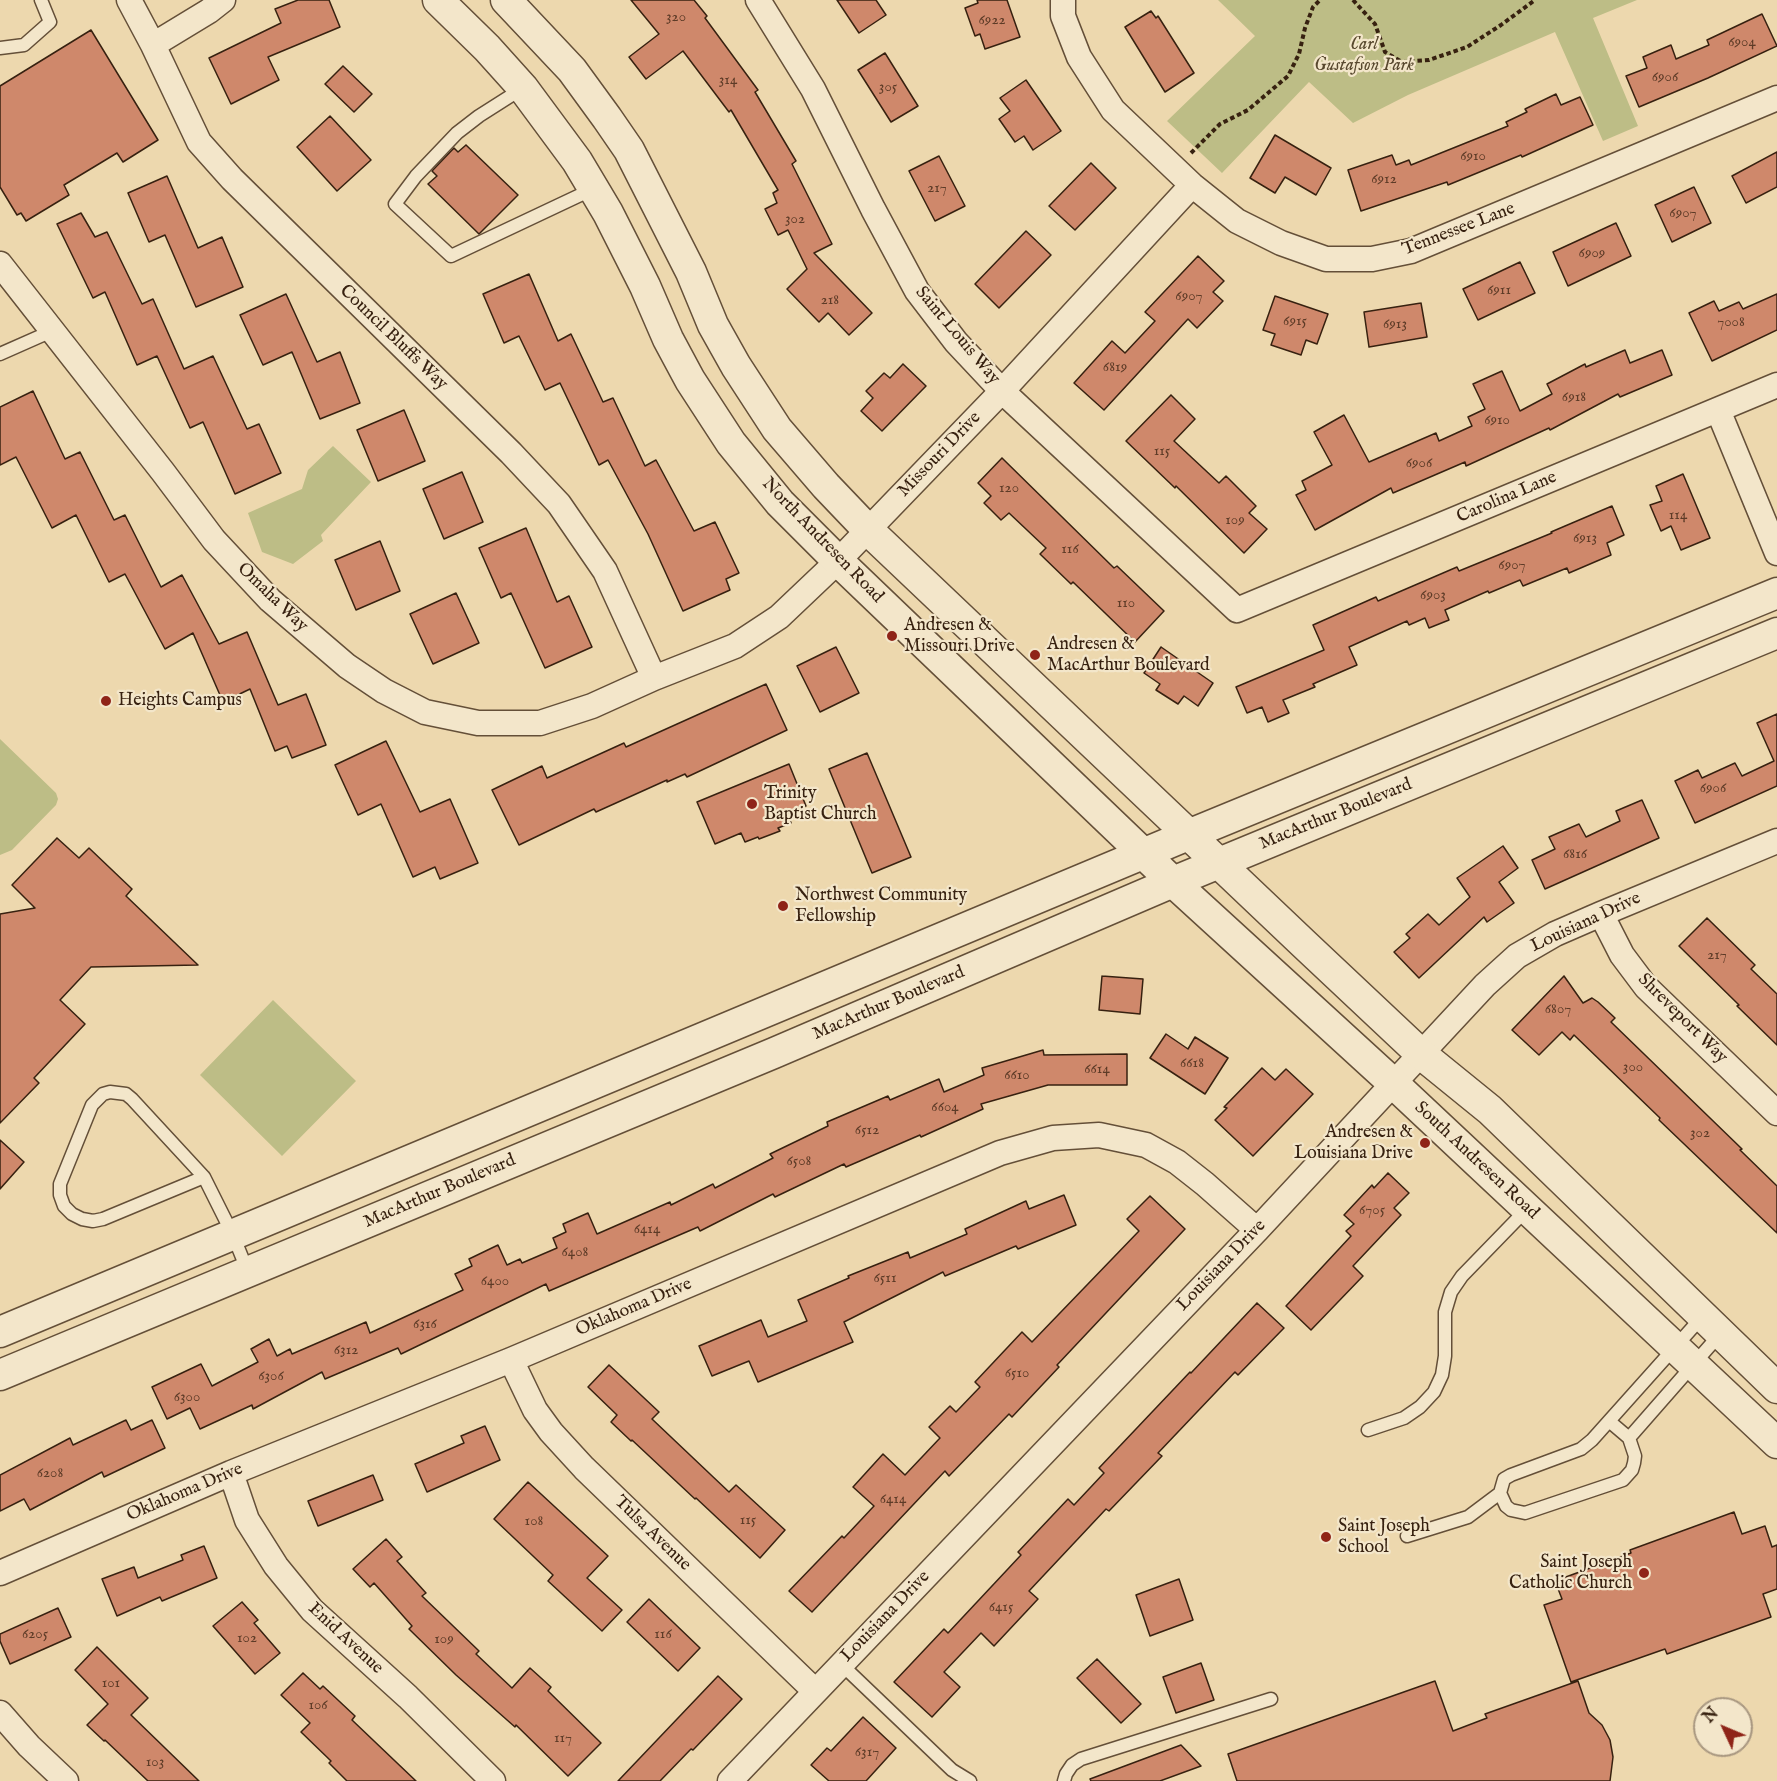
<!DOCTYPE html>
<html>
<head>
<meta charset="utf-8">
<style>
  body { margin:0 }
  #map { position:relative; width:1777px; height:1781px; overflow:hidden; background:#edd8ae; font-family:"IM FELL English",serif }
  canvas { display:block }
  .north { position:absolute; left:1693px; top:1697px; width:60px; height:60px; box-sizing:border-box; background:#f3e6ca; border:2px solid #a89780; border-radius:50%; rotate:314deg; font-size:16px; font-weight:700; line-height:24px; text-align:center; color:#372110 }
  .north::after { content:''; display:block; margin:auto; width:21px; height:27px; background:#8f2418; clip-path:polygon(50% 0,100% 100%,50% 72%,0 100%) }
</style>
</head>
<body>
<div id="map">
<canvas width="1777" height="1781"></canvas>
<div class="north">N</div>
</div>
<script>
const ctx = document.querySelector('canvas').getContext('2d');
ctx.lineJoin = 'round';
function fill(path, color) { ctx.fillStyle = color; ctx.fill(path, 'evenodd'); }
const shape = rows => new Path2D(rows.map(r => 'M' + r).join(''));
function stroke(path, color, width, dash) { ctx.strokeStyle = color; ctx.lineWidth = width; ctx.lineCap = dash ? 'butt' : 'round'; ctx.setLineDash(dash || []); ctx.stroke(path); }
function drawText(font, color, halo, rows, align = 'center') {
  ctx.font = font + ' "IM FELL English",serif'; ctx.lineWidth = 4.5; ctx.setLineDash([]); ctx.textBaseline = 'middle'; ctx.strokeStyle = halo; ctx.fillStyle = color; for (const [text, x, y, turn = 0] of rows) {
    ctx.save(); ctx.translate(x, y); ctx.rotate((+turn || 0) * Math.PI / 180); ctx.textAlign = isNaN(turn) ? turn : align; if (halo) ctx.strokeText(text, 0, 0); ctx.fillText(text, 0, 0); ctx.restore();
  }
}
fill(shape([
  [1218,0,1637,0,1593,18,1638,126,1603,141,1555,32,1408,95,1353,123,1309,82,1222,173,1167,121,1255,36],
  [333,446,371,482,321,535,323,541,293,564,262,552,248,513,302,489,308,470],
  [0,739,56,793,58,799,56,805,12,850,0,855],
  [273,1000,356,1081,282,1156,200,1075]
]), '#bdbd86');
const building = shape([
  [298,0,329,0,340,27,268,57,279,80,231,104,209,58,281,23,275,9,298,0],
  [631,0,694,0,707,16,705,18,758,90,755,92,796,161,792,164,832,244,814,253,872,313,849,335,828,313,819,322,787,289,807,269,788,230,778,235,765,209,777,203,773,193,778,190,731,110,729,112,683,51,646,79,629,57,659,34,631,0],
  [837,0,876,0,886,15,859,33,837,0],
  [977,0,1007,0,1020,37,985,49,980,34,975,36,965,8,978,3,977,0],
  [1151,11,1156,18,1158,16,1194,73,1165,92,1125,27,1151,11],
  [1762,14,1777,46,1708,78,1639,107,1626,76,1647,68,1643,57,1671,45,1676,59,1709,45,1707,40,1762,14],
  [91,30,158,140,123,162,117,153,64,185,69,195,26,221,21,213,17,215,0,187,0,86,91,30],
  [885,53,918,106,891,122,858,70,885,53],
  [343,66,372,94,354,112,325,84,343,66],
  [1026,80,1061,131,1033,150,1024,136,1015,142,999,119,1010,111,1000,98,1026,80],
  [1556,94,1561,105,1580,97,1593,125,1522,157,1521,155,1448,185,1447,182,1361,211,1348,170,1392,155,1396,165,1409,160,1411,165,1508,126,1506,122,1527,112,1525,109,1556,94],
  [330,116,371,160,337,191,297,147,330,116],
  [1275,135,1331,168,1316,195,1285,177,1275,193,1250,178,1275,135],
  [466,145,518,195,479,234,428,184,437,176,432,171,454,148,458,152,466,145],
  [1777,152,1777,187,1746,203,1732,176,1777,152],
  [939,156,965,206,935,221,909,171,939,156],
  [1091,163,1116,188,1075,230,1049,206,1091,163],
  [167,176,198,248,222,237,243,287,196,307,165,235,149,242,128,193,167,176],
  [1694,187,1711,223,1672,242,1655,205,1694,187],
  [81,213,95,237,107,232,142,304,153,299,184,369,213,356,247,429,259,424,281,473,235,494,203,422,190,428,157,356,137,365,105,292,93,298,57,224,81,213],
  [1616,223,1631,256,1568,286,1553,252,1616,223],
  [1026,231,1051,255,999,308,975,284,1026,231],
  [1198,256,1224,281,1213,292,1223,301,1197,328,1188,319,1104,410,1074,383,1112,341,1125,353,1155,321,1145,312,1198,256],
  [1520,262,1535,293,1478,320,1463,289,1520,262],
  [529,274,558,341,571,334,603,402,613,398,645,466,656,460,694,531,715,522,739,573,726,579,730,590,683,611,648,534,608,460,599,465,560,383,545,390,519,336,504,343,483,294,529,274],
  [286,294,317,362,340,352,360,403,320,419,292,352,263,365,240,315,286,294],
  [1777,294,1777,330,1712,361,1689,313,1714,301,1719,311,1739,302,1743,309,1777,294],
  [1275,296,1328,314,1317,344,1306,340,1301,355,1271,345,1275,334,1263,330,1275,296],
  [1421,303,1427,337,1369,347,1364,312,1421,303],
  [1625,350,1630,363,1662,350,1672,375,1620,397,1618,394,1550,430,1549,428,1466,466,1465,462,1393,493,1391,488,1315,530,1296,495,1306,490,1302,481,1332,465,1314,432,1344,415,1369,462,1436,433,1439,441,1472,426,1468,417,1485,409,1473,384,1502,371,1520,411,1552,394,1547,384,1585,364,1586,367,1625,350],
  [903,364,926,386,882,431,861,411,873,398,866,391,884,373,890,378,903,364],
  [33,391,65,459,80,452,114,520,125,515,161,587,182,575,219,644,247,632,278,705,306,694,326,745,292,758,287,746,275,751,250,689,223,702,193,633,165,649,125,574,109,582,76,515,52,528,16,457,0,465,0,407,33,391],
  [1171,395,1195,419,1174,441,1219,483,1226,476,1256,506,1249,513,1267,529,1244,553,1176,486,1175,488,1126,441,1171,395],
  [404,410,425,461,378,481,357,430,404,410],
  [1002,458,1114,568,1117,566,1164,611,1135,642,1073,582,1071,584,1040,554,1046,548,1009,513,1001,520,984,503,991,496,978,483,1002,458],
  [462,472,483,522,444,539,423,489,462,472],
  [1683,474,1710,538,1681,550,1671,526,1661,531,1650,505,1662,501,1656,486,1683,474],
  [1612,506,1624,535,1607,543,1611,555,1569,573,1567,568,1523,586,1520,580,1489,593,1488,591,1445,610,1449,620,1429,628,1425,618,1409,625,1407,621,1349,647,1357,665,1313,684,1315,687,1283,700,1289,713,1268,722,1262,707,1247,713,1236,687,1324,650,1313,625,1376,597,1378,601,1457,567,1459,571,1552,533,1551,532,1612,506],
  [526,528,557,602,569,596,592,647,545,668,511,593,501,598,479,548,526,528],
  [380,541,400,591,356,610,335,560,380,541],
  [456,593,479,643,433,664,410,614,456,593],
  [836,647,859,693,820,712,797,666,836,647],
  [1161,647,1213,683,1198,706,1184,696,1178,704,1156,690,1160,684,1144,673,1161,647],
  [766,684,787,730,687,777,685,774,667,782,667,780,596,812,594,809,519,845,492,790,542,766,547,778,624,743,626,747,766,684],
  [1777,714,1777,786,1695,823,1675,781,1698,770,1702,778,1735,763,1742,776,1774,761,1757,723,1777,714],
  [386,741,420,812,450,799,478,863,440,879,435,867,413,877,381,804,358,815,335,765,386,741],
  [867,753,911,857,872,873,829,769,867,753],
  [789,764,806,806,788,814,791,823,778,828,780,831,759,839,758,837,745,842,741,833,715,844,697,802,789,764],
  [1642,800,1659,838,1545,889,1532,860,1555,849,1549,837,1579,824,1586,837,1620,821,1616,811,1642,800],
  [57,838,79,858,89,848,132,889,126,896,198,965,91,967,60,1000,85,1024,34,1078,39,1083,0,1123,0,914,35,908,12,885,57,838],
  [1503,846,1518,868,1499,882,1514,903,1487,922,1484,917,1419,978,1394,952,1410,938,1406,934,1428,914,1439,925,1470,897,1457,878,1503,846],
  [1707,918,1755,965,1751,969,1777,994,1777,1045,1737,1006,1739,1005,1679,946,1707,918],
  [1102,976,1143,979,1140,1014,1099,1010,1102,976],
  [1564,976,1583,1003,1592,998,1598,1002,1615,1018,1611,1022,1742,1149,1740,1150,1777,1186,1777,1233,1659,1120,1660,1118,1574,1035,1570,1040,1562,1032,1539,1055,1512,1030,1564,976],
  [1166,1034,1188,1049,1195,1037,1228,1058,1205,1094,1150,1058,1166,1034],
  [1043,1050,1044,1055,1127,1054,1127,1085,1048,1085,981,1104,983,1109,921,1137,920,1135,846,1167,844,1164,775,1197,773,1194,700,1231,698,1227,549,1291,546,1284,401,1354,398,1348,325,1379,322,1372,253,1409,252,1405,200,1429,190,1408,167,1419,152,1387,201,1364,212,1386,258,1362,251,1349,269,1339,277,1356,290,1349,292,1354,366,1322,370,1333,463,1290,455,1274,472,1266,469,1259,498,1245,507,1265,520,1259,522,1263,557,1248,553,1238,566,1232,563,1224,588,1213,597,1234,670,1202,671,1205,713,1184,715,1188,773,1158,770,1154,828,1126,827,1122,888,1096,890,1100,939,1079,944,1092,984,1075,982,1068,1043,1050],
  [1262,1068,1275,1080,1286,1069,1313,1094,1253,1156,1215,1120,1227,1108,1224,1107,1262,1068],
  [0,1140,24,1162,0,1189,0,1140],
  [1388,1173,1409,1193,1394,1208,1401,1215,1353,1266,1363,1276,1311,1330,1286,1306,1351,1236,1346,1231,1354,1224,1344,1215,1372,1185,1374,1188,1388,1173],
  [1064,1195,1076,1225,1018,1249,1016,1246,945,1276,943,1272,844,1322,853,1342,758,1382,749,1361,712,1376,699,1346,761,1320,768,1337,807,1321,798,1300,849,1278,848,1276,908,1252,910,1258,967,1234,965,1229,1026,1201,1029,1209,1064,1195],
  [1150,1196,1185,1229,1057,1365,1059,1367,1012,1417,1009,1414,949,1476,945,1471,812,1612,789,1591,842,1536,844,1538,874,1506,853,1487,883,1454,905,1475,940,1438,929,1427,950,1406,956,1412,980,1387,975,1382,1022,1332,1032,1342,1139,1231,1127,1219,1150,1196],
  [1257,1303,1284,1328,1238,1375,1235,1372,1158,1453,1162,1456,1109,1511,1106,1509,1029,1591,1038,1599,994,1646,981,1633,944,1672,960,1687,932,1717,894,1682,944,1629,948,1633,1021,1555,1018,1552,1068,1499,1074,1505,1104,1473,1099,1468,1190,1372,1191,1373,1257,1303],
  [609,1365,659,1412,652,1419,729,1492,736,1485,785,1530,760,1558,696,1498,695,1499,632,1440,631,1441,611,1422,617,1415,588,1387,609,1365],
  [126,1420,131,1430,152,1420,165,1448,104,1477,102,1472,30,1510,24,1499,0,1511,0,1475,70,1438,73,1445,126,1420],
  [485,1426,500,1460,427,1492,415,1464,464,1443,461,1436,485,1426],
  [373,1475,383,1500,318,1526,308,1501,373,1475],
  [528,1482,608,1556,587,1578,622,1610,602,1631,548,1581,553,1575,494,1519,528,1482],
  [1734,1512,1742,1534,1765,1526,1772,1547,1777,1545,1777,1589,1763,1594,1771,1617,1667,1654,1665,1649,1571,1682,1544,1605,1562,1599,1555,1581,1631,1553,1630,1550,1734,1512],
  [386,1539,402,1557,397,1561,426,1593,422,1596,479,1651,476,1654,512,1688,530,1668,551,1687,548,1691,601,1743,568,1776,516,1725,515,1727,456,1675,409,1629,412,1626,374,1583,370,1587,353,1569,386,1539],
  [204,1546,217,1578,162,1601,160,1597,117,1616,102,1579,134,1567,138,1578,183,1560,181,1555,204,1546],
  [1179,1579,1193,1620,1150,1636,1136,1595,1179,1579],
  [649,1599,700,1648,678,1671,627,1622,649,1599],
  [242,1602,258,1620,254,1623,280,1653,255,1674,213,1626,242,1602],
  [58,1608,71,1637,10,1664,0,1641,0,1634,58,1608],
  [97,1647,148,1698,131,1715,199,1781,148,1781,105,1740,104,1741,87,1725,108,1704,75,1670,97,1647],
  [1097,1659,1141,1704,1121,1723,1077,1678,1097,1659],
  [1201,1663,1214,1700,1176,1713,1163,1677,1201,1663],
  [303,1673,320,1689,323,1686,355,1716,352,1720,416,1781,347,1781,329,1763,331,1761,301,1732,310,1723,281,1695,303,1673],
  [718,1676,742,1699,693,1750,691,1749,660,1781,618,1781,718,1676],
  [1435,1681,1453,1731,1487,1718,1485,1714,1578,1681,1589,1713,1602,1725,1610,1740,1613,1757,1610,1781,1237,1781,1228,1754,1435,1681],
  [863,1717,896,1748,866,1781,829,1781,811,1765,827,1748,831,1751,863,1717],
  [1181,1745,1201,1766,1160,1781,1091,1781,1090,1779,1181,1745]
]);
fill(building, '#cf886b');
stroke(building, '#372110', 1.5);
const service = shape([
  [0,48,24,45,50,22,41,0],
  [523,88,479,116,457,133,416,176,395,204,451,256,593,189],
  [0,354,52,331],
  [204,1177,103,1219,93,1221,82,1219,72,1214,64,1206,60,1195,60,1184,92,1105,103,1094,110,1092,126,1094,132,1099,204,1177,233,1235,248,1272],
  [1702,1317,1592,1440,1581,1449,1511,1475,1504,1479,1500,1493,1506,1506,1511,1510,1525,1513,1623,1480,1632,1470,1634,1463,1635,1456,1629,1438,1721,1333],
  [1609,1421,1629,1438],
  [1368,1430,1404,1418,1420,1407,1434,1392,1442,1375,1445,1356,1445,1312,1451,1292,1462,1276,1527,1209],
  [1407,1536,1468,1517,1500,1493],
  [841,1664,952,1770,970,1781],
  [1064,1781,1066,1774,1072,1765,1081,1759,1271,1699]
]);
const minor = shape([
  [129,0,153,45,199,142,232,179,511,453,559,504,605,571,654,678],
  [758,0,813,89,873,209,917,291,956,342,1002,391,1237,610,1777,385],
  [1063,0,1063,16,1079,57,1113,110,1192,185,1237,221,1281,243,1326,259,1372,259,1411,251,1777,98],
  [153,45,209,11,223,0],
  [0,264,163,472,214,540,270,600,347,666,384,691,425,712,478,723,540,723,592,706,654,678,735,646,779,617,838,561,1002,391,1192,185],
  [1718,410,1777,553],
  [1601,914,1622,955,1646,987,1777,1113],
  [511,1360,535,1410,551,1432,584,1468,815,1691],
  [231,1473,247,1520,276,1566,312,1610,408,1697,493,1781],
  [0,1573,231,1473,511,1360,1000,1153,1053,1138,1099,1135,1146,1145,1177,1162,1205,1184,1257,1230],
  [0,1713,29,1746,66,1781],
  [730,1781,1257,1230,1485,985,1517,956,1555,934,1601,914,1777,841]
]);
const tertiary = shape([
  [438,0,487,48,523,88,577,161,608,213,645,286,668,339,690,380,731,443,780,503,838,561,1173,882,1394,1084,1777,1443],
  [506,0,572,70,607,118,629,150,691,272,713,325,736,366,777,429,826,486,868,530,1304,944,1421,1054,1490,1110,1777,1388],
  [0,1332,1188,835,1777,593],
  [0,1375,774,1053,1173,882,1777,633]
]);
stroke(service, '#644f38', 15);
stroke(minor, '#644f38', 27);
stroke(tertiary, '#644f38', 33);
stroke(shape([
  [1353,0,1375,24,1385,52,1402,62,1429,60,1467,47,1501,25,1535,0],
  [1191,153,1220,124,1248,110,1288,76,1299,54,1305,28,1313,7,1320,0]
]), '#372110', 4, [4.5, 3]);
stroke(service, '#f3e6ca', 12);
stroke(minor, '#f3e6ca', 24);
stroke(tertiary, '#f3e6ca', 30);
for (const [x, y, r, color] of [
  [892,636,6,"#8f2418"],
  [1035,655,6,"#8f2418"],
  [106,701,6,"#8f2418"],
  [752,804,6,"#8f2418"],
  [783,906,6,"#8f2418"],
  [1425,1143,6,"#8f2418"],
  [1326,1537,6,"#8f2418"],
  [1644,1573,6,"#8f2418"]
]) { const dot = new Path2D(); dot.arc(x, y, r, 0, 2 * Math.PI); ctx.fillStyle = color; ctx.fill(dot); stroke(dot, '#f3e6ca', 2); }
drawText('15px', '#5d3b27', null, [
  ["320",676,18],
  ["6922",992,21],
  ["6904",1742,43],
  ["6906",1665,78],
  ["314",728,81],
  ["305",888,88],
  ["6910",1473,157],
  ["6912",1384,180],
  ["217",937,189],
  ["6907",1683,214],
  ["302",795,220],
  ["6909",1592,254],
  ["6911",1499,291],
  ["6907",1189,297],
  ["218",830,301],
  ["6915",1295,322],
  ["7008",1731,323],
  ["6913",1395,325],
  ["6819",1115,368],
  ["6918",1574,398],
  ["6910",1497,421],
  ["115",1162,452],
  ["6906",1419,464],
  ["120",1009,489],
  ["114",1678,516],
  ["109",1235,521],
  ["6913",1585,539],
  ["116",1070,550],
  ["6907",1512,566],
  ["6903",1433,596],
  ["110",1126,604],
  ["6906",1713,789],
  ["6816",1575,855],
  ["217",1717,956],
  ["6807",1558,1010],
  ["6618",1192,1064],
  ["300",1633,1068],
  ["6614",1097,1070],
  ["6610",1017,1076],
  ["6604",945,1108],
  ["6512",867,1131],
  ["302",1700,1134],
  ["6508",799,1162],
  ["6705",1372,1211],
  ["6414",647,1230],
  ["6408",575,1253],
  ["6511",885,1279],
  ["6400",495,1282],
  ["6316",425,1325],
  ["6312",346,1351],
  ["6510",1017,1374],
  ["6306",271,1377],
  ["6300",187,1398],
  ["6208",50,1474],
  ["6414",893,1500],
  ["115",748,1521],
  ["108",534,1522],
  ["6415",1001,1608],
  ["6205",35,1635],
  ["116",663,1635],
  ["102",247,1639],
  ["109",444,1640],
  ["101",111,1684],
  ["106",318,1706],
  ["117",563,1739],
  ["6317",867,1753],
  ["103",155,1763]
]);
drawText('italic 18px', '#58482e', '#f3e6ca', [
  ["Carl",1364,45],
  ["Gustafson Park",1364,66]
]);
drawText('18px', '#372110', '#f3e6ca', [
  ["Tennessee Lane",1459,230,-21],
  ["Saint Louis Way",957,336,50],
  ["Council Bluffs Way",393,338,44],
  ["Missouri Drive",940,455,-46],
  ["Carolina Lane",1507,498,-23],
  ["North Andresen Road",822,541,46],
  ["Omaha Way",272,598,44],
  ["MacArthur Boulevard",1336,815,-22],
  ["Louisiana Drive",1586,923,-25],
  ["MacArthur Boulevard",889,1004,-23],
  ["Shreveport Way",1682,1019,45],
  ["South Andresen Road",1476,1161,43],
  ["MacArthur Boulevard",440,1192,-23],
  ["Louisiana Drive",1222,1266,-46],
  ["Oklahoma Drive",634,1308,-23],
  ["Oklahoma Drive",185,1493,-23],
  ["Tulsa Avenue",652,1534,44],
  ["Louisiana Drive",886,1617,-46],
  ["Enid Avenue",345,1639,43]
]);
drawText('18px', '#372110', '#f3e6ca', [
  ["Andresen &",904,626],
  ["Missouri Drive",904,647],
  ["Andresen &",1047,645],
  ["MacArthur Boulevard",1047,666],
  ["Heights Campus",118,701],
  ["Trinity",764,794],
  ["Baptist Church",764,815],
  ["Northwest Community",795,896],
  ["Fellowship",795,917],
  ["Andresen &",1413,1133,"right"],
  ["Louisiana Drive",1413,1154,"right"],
  ["Saint Joseph",1338,1527],
  ["School",1338,1548],
  ["Saint Joseph",1632,1563,"right"],
  ["Catholic Church",1632,1584,"right"]
], 'left');
</script>
</body>
</html>
